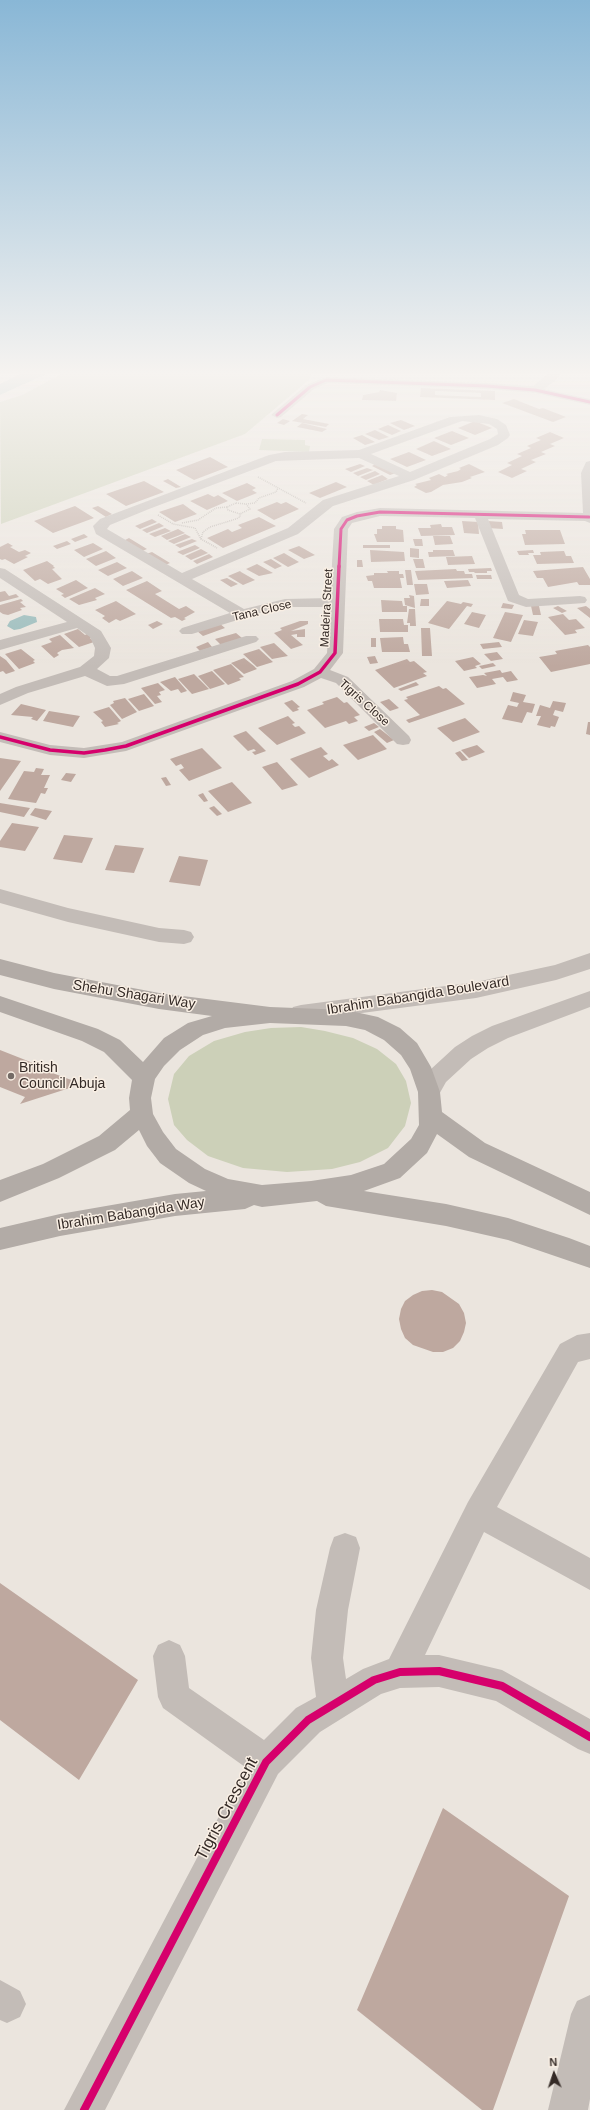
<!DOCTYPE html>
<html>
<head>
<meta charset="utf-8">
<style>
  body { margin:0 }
  #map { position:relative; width:590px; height:2110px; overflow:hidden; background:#ebe5de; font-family:Arial,sans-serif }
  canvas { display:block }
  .north { position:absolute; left:534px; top:2054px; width:40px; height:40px; -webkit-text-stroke:3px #f9efe4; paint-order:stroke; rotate:357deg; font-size:11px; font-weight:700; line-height:16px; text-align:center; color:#342a26 }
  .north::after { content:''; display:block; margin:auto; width:14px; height:18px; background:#342a26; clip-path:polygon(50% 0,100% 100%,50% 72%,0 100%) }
</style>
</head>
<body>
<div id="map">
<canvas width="590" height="2110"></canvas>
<div class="north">N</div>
</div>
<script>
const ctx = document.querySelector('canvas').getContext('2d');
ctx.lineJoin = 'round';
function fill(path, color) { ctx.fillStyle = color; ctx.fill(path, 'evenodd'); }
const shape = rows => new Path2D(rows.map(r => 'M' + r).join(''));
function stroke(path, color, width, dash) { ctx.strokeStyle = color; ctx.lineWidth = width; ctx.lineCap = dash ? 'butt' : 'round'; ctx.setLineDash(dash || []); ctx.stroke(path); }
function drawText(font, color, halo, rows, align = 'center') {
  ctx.font = font + ' Arial,sans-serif'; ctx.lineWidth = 3; ctx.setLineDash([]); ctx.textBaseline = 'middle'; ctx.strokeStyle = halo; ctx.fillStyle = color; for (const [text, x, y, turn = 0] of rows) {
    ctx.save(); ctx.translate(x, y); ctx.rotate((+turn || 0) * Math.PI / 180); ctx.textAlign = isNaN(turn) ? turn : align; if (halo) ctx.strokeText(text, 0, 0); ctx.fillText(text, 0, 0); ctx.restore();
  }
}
fill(shape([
  [67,371,312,371,310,379,245,434,1,524,0,402,22,395],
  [262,439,305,440,305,445,310,446,309,452,259,450],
  [301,1027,325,1031,353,1038,377,1049,396,1064,406,1081,411,1103,405,1126,388,1148,360,1162,332,1169,287,1172,243,1168,208,1156,187,1140,174,1125,168,1099,174,1074,189,1056,214,1041,245,1032,271,1028]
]), '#ccd0b8');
fill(shape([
  [24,615,36,617,37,622,20,629,14,630,7,626,10,621]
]), '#9abcbc');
fill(shape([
  [26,371,48,371,46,374,0,395,0,384,26,371]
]), '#9abcbc');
fill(shape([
  [366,371,391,371,390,374,376,374,365,373],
  [421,388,495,391,495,400,420,397],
  [435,391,481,393,481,397,435,395],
  [380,390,397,393,396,401,362,400,363,395,379,392],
  [514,399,539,409,543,408,566,417,553,422,502,403],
  [302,414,308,415,303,419,329,424,326,427,292,421],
  [283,419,290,421,284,425,277,423],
  [401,420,415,426,404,430,390,423],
  [475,421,492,428,475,435,458,428],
  [302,423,327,429,322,432,297,427],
  [388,425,401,431,392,435,378,429],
  [375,430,389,437,379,440,365,434],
  [452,431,469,438,451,445,434,438],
  [550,432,564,438,550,444,555,446,541,452,546,454,531,460,536,462,521,469,527,471,512,478,498,472,512,465,507,463,522,456,517,454,531,448,527,446,541,440,536,438],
  [362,435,375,442,365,445,353,438],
  [434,441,451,449,432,456,416,449],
  [409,452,426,460,407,467,390,459],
  [210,457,228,467,194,480,176,470],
  [377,463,396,473,390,475,372,466],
  [360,464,365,466,351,472,345,469],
  [469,464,485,472,470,477,472,478,462,482,443,485,431,492,426,493,414,487,417,485,415,484,431,480,429,478,439,474,445,477,448,475,446,474,458,471,461,469,459,468],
  [367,468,373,470,358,476,353,473],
  [375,471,380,474,366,480,360,477],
  [382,475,388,479,374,485,367,481],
  [168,479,181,487,176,488,163,481],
  [144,481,164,492,126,506,106,494],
  [336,482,347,487,320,498,309,493],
  [247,483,256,488,252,490,257,493,237,501,222,493],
  [208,494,214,497,218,495,228,501,207,510,190,501],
  [277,502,281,504,286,502,299,509,274,520,257,510],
  [183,504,197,514,175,522,159,512],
  [75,506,94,518,53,533,34,521],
  [98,506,112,514,106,517,92,508],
  [259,517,276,526,223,548,207,538,228,529,232,532,242,528,238,525],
  [152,519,157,522,140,529,135,526],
  [462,521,478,522,479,534,464,533],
  [488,521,502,522,503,529,488,528],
  [159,523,164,526,147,533,142,530],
  [441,524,442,527,452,527,455,535,421,536,418,528,431,528,430,525],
  [382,526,396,526,396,529,403,530,404,542,377,542,374,534,377,534,377,529,382,529],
  [165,528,171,531,155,537,149,534],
  [178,529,185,533,167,540,161,536],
  [525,530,560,530,565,544,525,545,522,534,526,534],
  [84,534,88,537,75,542,71,539],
  [185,534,191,537,174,544,168,541],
  [433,536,450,536,453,544,435,545],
  [129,538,147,549,140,552,123,541],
  [192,539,197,541,180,548,175,545],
  [413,539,422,539,423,546,415,546],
  [67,541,71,544,57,549,53,546],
  [8,543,13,546,10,547,19,552,25,550,31,553,25,556,28,557,14,564,5,559,2,560,0,559,0,547],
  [93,543,103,549,84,557,74,550],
  [195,545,200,548,183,555,177,552],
  [363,545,390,545,390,548,363,548],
  [299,546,315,555,304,559,288,550],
  [410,548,419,549,419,558,410,557],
  [201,549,208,553,191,560,185,556],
  [370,550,404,552,405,561,371,562],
  [433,550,453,550,455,556,429,557,428,552,433,552],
  [533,550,534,553,528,553,529,555,519,555,517,551],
  [106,551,116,558,96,566,86,559],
  [564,551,566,556,571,556,574,563,537,564,533,555,541,555,540,552],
  [152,552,170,563,163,566,146,554],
  [284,553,299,562,288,567,273,558],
  [209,554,213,557,197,564,193,561],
  [472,556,475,564,448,565,446,557],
  [271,559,282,566,275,569,263,562],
  [413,559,423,559,425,568,416,568],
  [357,560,362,560,363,567,357,567],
  [47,561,54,566,53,566,55,568,52,569,62,579,48,584,40,579,35,581,23,570],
  [117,562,127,568,108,576,98,570],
  [257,564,273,573,259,576,246,569],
  [583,567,590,579,590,585,579,585,577,582,548,587,543,578,537,578,533,571],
  [491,568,492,571,487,571,487,573,475,573,474,572,469,572,468,569],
  [456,569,457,571,464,571,465,574,472,574,473,578,418,580,415,571],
  [405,570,411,570,413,585,407,585],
  [132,571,143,578,123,586,113,579],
  [240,571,241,572,255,580,243,585,228,576],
  [387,571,399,571,399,574,403,574,404,578,400,578,402,588,374,588,372,581,368,581,366,576,374,575,374,573,388,573],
  [476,575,491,575,492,579,477,579],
  [227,578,238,584,231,587,220,580],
  [76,580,88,588,65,598,61,595,64,594,56,589],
  [468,580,471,586,447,588,444,581],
  [147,581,162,591,155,594,179,609,186,606,195,612,184,618,186,619,182,621,175,617,171,618,126,590],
  [414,584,427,584,429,594,416,595],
  [95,588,105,594,95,598,97,600,79,605,69,599],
  [5,591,9,596,16,594,19,597,0,602,0,592],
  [409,595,414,596,415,608,405,605,404,598,410,598],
  [21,599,23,601,20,602,26,607,20,608,22,610,8,615,3,614,0,612,0,605],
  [421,599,429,599,429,606,420,606],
  [381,600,402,601,403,606,407,606,407,612,382,612],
  [116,601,136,614,120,621,116,619,109,623,102,618,105,616,95,610],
  [447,601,461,604,463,602,473,604,471,607,467,606,449,629,428,623],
  [503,603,514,605,512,609,501,608],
  [531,606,539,606,541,615,533,615],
  [558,606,567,611,562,613,553,608],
  [586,606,590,609,590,618,577,608],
  [409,609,415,609,416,626,410,626,410,623,407,623],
  [472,612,486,615,479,628,464,624],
  [505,612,523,615,511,642,493,638],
  [563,614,569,620,576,619,585,628,575,630,577,633,565,635,548,617],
  [379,619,403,619,404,625,408,625,408,632,380,632],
  [524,620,538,622,533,636,518,634],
  [157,621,163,624,153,629,148,625],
  [300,621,308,621,308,624,291,631,305,629,305,637,297,637,297,634,291,635,303,645,291,649,274,633,282,630,280,628],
  [219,623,225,628,203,636,197,631],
  [421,628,430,628,432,656,422,656],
  [78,629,85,635,89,633,93,637,90,638,94,642,79,647,64,634],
  [236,633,242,638,221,645,215,639],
  [60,635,74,648,62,650,57,653,59,655,54,658,41,646,52,642,49,639],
  [403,637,404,644,408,644,410,652,382,652,380,638],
  [371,638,376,638,376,647,371,647],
  [208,642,212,647,200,651,196,647],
  [499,642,502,647,483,649,480,644],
  [274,643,288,656,272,659,260,647],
  [588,645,590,647,590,664,551,672,539,657,557,654,555,651],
  [21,649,35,660,33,661,35,663,19,669,5,654],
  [259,649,273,662,257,667,243,654],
  [497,652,503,659,491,661,484,654],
  [0,656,6,660,15,671,6,674,3,671,0,672],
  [375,656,378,663,370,664,367,657],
  [473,657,481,664,475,666,477,668,464,671,455,661],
  [244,658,254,666,257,669,244,674,231,663],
  [407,659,410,662,414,661,427,672,423,673,427,676,394,688,375,670],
  [493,663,496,666,482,669,479,666],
  [231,664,244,677,239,678,241,680,228,685,213,670],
  [500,670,502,673,511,671,518,680,507,682,503,677,492,679,496,684,477,688,469,677,483,675,487,676,484,673],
  [212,671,225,684,210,689,198,676],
  [194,674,209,689,192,694,178,679],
  [175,677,187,691,181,693,178,689,171,691,160,682],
  [416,682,419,685,401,691,398,689],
  [158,683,165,690,159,692,161,695,157,696,162,702,155,704,141,688],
  [439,686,443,689,446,688,465,704,409,723,406,720,420,715,404,700,408,699,406,697],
  [513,692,526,695,523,702,535,704,532,713,527,712,522,723,502,719,508,705,517,707,519,703,510,701],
  [144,694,154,706,139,711,128,699],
  [337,697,344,703,347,702,360,715,354,717,358,721,349,724,346,721,325,728,307,710,324,704,322,702],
  [125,698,137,712,122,719,110,705,114,703,113,701],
  [389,699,399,708,390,711,380,702],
  [292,700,300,707,297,708,299,710,293,712,284,703],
  [553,701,566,703,563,712,555,710,553,715,559,717,555,727,551,726,550,728,537,725,541,716,536,716,540,705,550,708],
  [21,704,46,710,37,721,31,719,33,717,11,715],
  [109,707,121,721,117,723,119,724,105,727,101,722,103,721,93,712],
  [49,711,80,716,73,727,43,721],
  [288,716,295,723,292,724,295,727,299,726,306,733,277,745,258,728],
  [465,718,480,732,453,742,437,728],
  [588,722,590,722,590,735,586,734],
  [374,723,379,727,369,731,364,727],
  [380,729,394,740,387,743,374,732],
  [246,731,266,751,255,755,252,752,256,751,254,749,248,751,233,736],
  [373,735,387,749,358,760,343,745],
  [477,745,485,752,469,758,461,750],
  [321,747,328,754,323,756,329,761,332,759,339,765,309,778,290,759],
  [202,748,222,768,189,781,179,770,184,768,181,764,176,766,170,759],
  [460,751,468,760,462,761,455,753],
  [0,758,21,761,0,791],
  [277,762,298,785,282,790,262,767],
  [36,768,44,769,41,775,50,775,44,788,48,788,45,794,41,793,36,803,8,799,24,771,34,772],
  [66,773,76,774,71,782,61,780],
  [166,777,171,785,166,786,161,778],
  [232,782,252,803,228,812,208,791],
  [203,793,208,801,204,802,198,795],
  [0,803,30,808,24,817,0,812],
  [214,806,222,814,217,816,209,808],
  [35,808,52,811,46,820,30,815],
  [12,823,39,827,25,851,0,847,0,841],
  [64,835,93,838,82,863,53,859],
  [115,845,144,848,134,873,105,870],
  [179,856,208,860,200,886,169,882],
  [0,1050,33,1063,31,1065,82,1084,20,1104,25,1097,0,1087],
  [432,1290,442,1292,459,1304,464,1313,466,1323,464,1332,460,1341,453,1348,443,1352,433,1352,413,1345,405,1338,401,1329,399,1319,401,1309,405,1301,413,1295,422,1291],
  [0,1583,138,1680,79,1780,0,1720],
  [443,1808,569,1896,493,2110,482,2110,357,2010]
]), '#bea89f');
stroke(shape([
  [258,477,306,503],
  [236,503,246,504,250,509,240,514,228,510,227,507,236,503],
  [246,504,255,503,259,498,276,492,278,488],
  [158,515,173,524,195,528,201,539,217,548],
  [182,523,198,520,216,508,227,507],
  [201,539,203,532,210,527,236,519,240,517,240,514]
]), '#bcb5af', 1.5, [1, 1]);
fill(shape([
  [552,371,563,371,555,381,544,389,590,399,590,405,535,393,487,389,328,383,314,389,281,417,277,418,271,415,306,385,326,377,487,383,533,386,552,371],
  [479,415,497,419,506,425,510,435,508,438,498,445,414,480,333,506,298,534,192,579,244,609,285,599,330,598,334,529,342,517,357,512,380,508,583,513,581,473,586,462,590,461,590,523,585,521,488,519,519,595,528,599,580,596,585,597,587,600,585,603,526,607,508,601,475,518,380,516,352,523,348,529,343,653,330,670,348,677,409,736,411,740,409,744,403,745,397,744,336,683,321,678,304,687,126,751,84,758,50,755,0,742,0,732,50,745,84,748,122,742,292,681,314,669,327,653,330,607,285,607,270,610,192,634,182,634,179,631,182,628,230,613,96,534,93,526,100,519,269,455,285,452,359,450,450,417,479,415],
  [462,421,489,424,497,429,498,434,490,439,410,472,371,454,462,421],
  [359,458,399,476,323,500,288,528,182,573,107,529,110,525,149,509,276,461,359,458],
  [0,568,5,569,101,631,111,648,109,658,97,669,110,676,117,676,246,636,256,636,259,639,256,642,124,684,107,686,85,676,28,693,0,705,0,694,16,687,80,667,94,656,95,648,90,637,77,628,0,650,0,640,67,622,0,578,0,568],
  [0,889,68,908,159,928,184,930,191,932,194,937,191,942,184,944,159,942,68,922,0,903,0,889],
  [590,953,590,969,556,980,476,998,301,1021,293,1019,290,1013,293,1007,301,1005,476,982,555,965,590,953],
  [590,991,590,1007,508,1038,488,1048,471,1059,446,1082,437,1098,429,1101,421,1098,418,1092,430,1070,455,1047,472,1036,492,1026,590,991],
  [590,1333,590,1359,578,1362,497,1507,590,1558,590,1590,484,1532,425,1655,439,1655,502,1670,590,1719,590,1754,578,1749,496,1701,439,1687,400,1688,381,1694,320,1732,278,1774,105,2110,64,2110,245,1767,163,1708,158,1697,153,1656,158,1645,169,1640,180,1645,185,1656,189,1688,264,1740,296,1708,316,1697,311,1658,316,1610,330,1548,334,1537,345,1533,356,1537,360,1548,348,1610,343,1658,346,1679,363,1669,389,1659,468,1502,560,1344,577,1335,590,1333],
  [0,1980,20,1991,26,2004,20,2017,7,2023,0,2020,0,1980],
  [590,1995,590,2099,588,2110,548,2110,571,2014,577,2001,590,1995]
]), '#c3bcb7');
fill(shape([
  [0,959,54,973,159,993,270,1007,346,1010,378,1017,400,1028,417,1043,431,1067,440,1092,442,1112,485,1143,590,1192,590,1215,469,1157,437,1134,427,1153,400,1178,364,1191,446,1204,508,1218,569,1238,590,1246,590,1268,508,1240,446,1226,326,1206,317,1201,262,1207,254,1205,245,1209,175,1216,60,1236,0,1250,0,1228,60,1214,175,1194,206,1191,189,1183,160,1163,147,1146,139,1130,115,1150,59,1178,0,1202,0,1180,43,1164,99,1136,130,1110,129,1098,132,1080,104,1052,82,1041,0,1012,0,996,98,1029,120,1040,143,1062,164,1038,188,1023,212,1016,159,1009,54,989,0,975,0,959],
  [270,1023,346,1026,365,1030,384,1040,401,1055,410,1069,418,1092,419,1125,411,1139,384,1164,351,1175,311,1181,262,1185,228,1179,205,1169,176,1149,163,1132,153,1114,151,1098,155,1079,164,1066,180,1050,203,1035,225,1028,270,1023]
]), '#b2aba6');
stroke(shape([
  [277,415,310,387,326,380,487,386,535,390,590,402],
  [339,567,341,529,347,520,357,516,380,512,589,517]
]), '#d6006c', 3);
stroke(shape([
  [0,737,50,750,84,753,105,750,126,746,298,684,320,672,335,653,339,566]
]), '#d6006c', 3.5);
stroke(shape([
  [84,2110,266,1762,308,1720,374,1680,400,1672,439,1671,502,1686,590,1737]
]), '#d6006c', 8);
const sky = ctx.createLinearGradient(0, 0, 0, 667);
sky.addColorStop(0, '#89b7d6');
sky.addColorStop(0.56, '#f6f3f0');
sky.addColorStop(1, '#f6f3f000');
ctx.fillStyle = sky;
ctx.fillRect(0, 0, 590, 667);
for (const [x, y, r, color] of [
  [11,1076,4,"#746b66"]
]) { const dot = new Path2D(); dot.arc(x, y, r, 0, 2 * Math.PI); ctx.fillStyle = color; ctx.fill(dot); stroke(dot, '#f9efe4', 1.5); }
drawText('12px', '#342a26', '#f9efe4', [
  ["Madeira Street",327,608,-87],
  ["Tana Close",262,611,-13],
  ["Tigris Close",364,703,42]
]);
drawText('14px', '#342a26', '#f9efe4', [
  ["Shehu Shagari Way",134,995,9],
  ["Ibrahim Babangida Boulevard",418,996,-9],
  ["Ibrahim Babangida Way",131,1214,-9]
]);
drawText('14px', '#342a26', '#f9efe4', [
  ["British",19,1068],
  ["Council Abuja",19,1084]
], 'left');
drawText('17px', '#342a26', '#f9efe4', [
  ["Tigris Crescent",227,1809,-62]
]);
</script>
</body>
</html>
